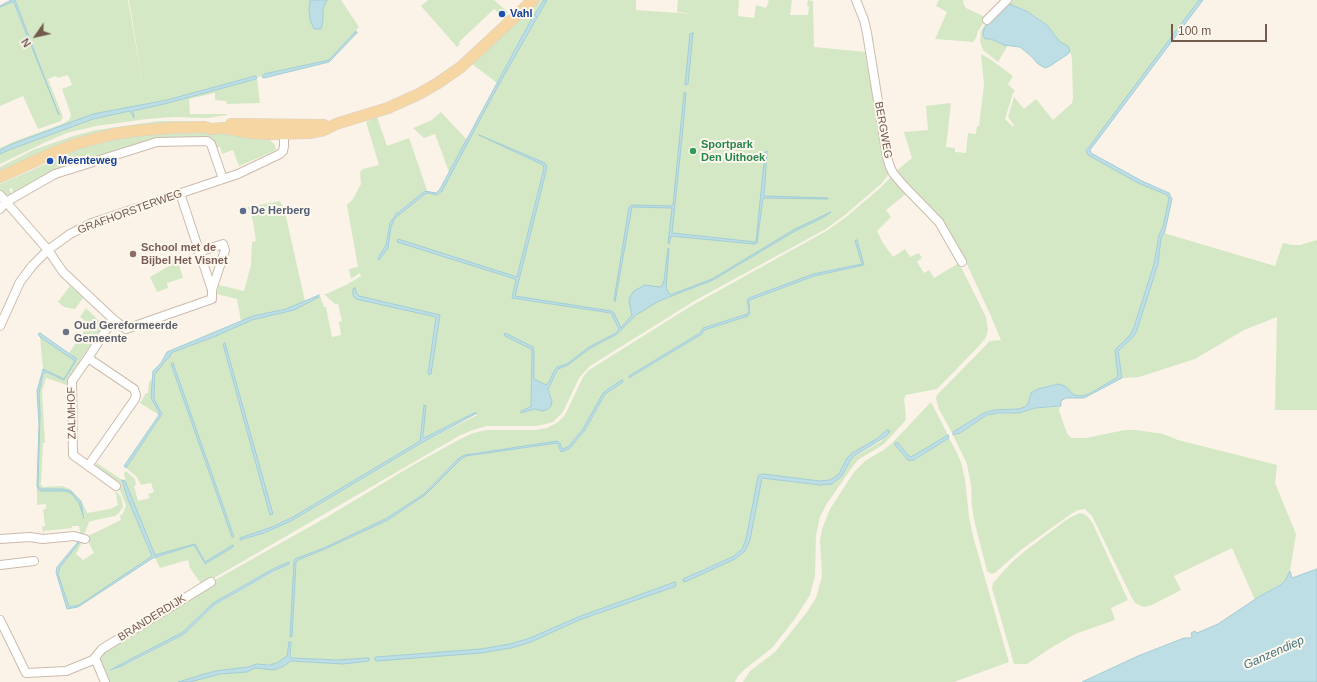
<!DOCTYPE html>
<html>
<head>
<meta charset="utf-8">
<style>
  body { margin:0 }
  #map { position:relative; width:1317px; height:682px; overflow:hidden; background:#fbf3e7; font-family:Arial,sans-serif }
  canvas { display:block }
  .north { position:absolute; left:16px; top:16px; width:40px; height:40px; -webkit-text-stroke:3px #fef7ed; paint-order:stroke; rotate:236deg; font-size:11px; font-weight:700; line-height:16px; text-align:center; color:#735a4d }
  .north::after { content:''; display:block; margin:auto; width:14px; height:18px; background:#735a4d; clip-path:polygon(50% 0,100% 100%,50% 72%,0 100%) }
  .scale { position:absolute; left:1171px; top:24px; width:96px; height:18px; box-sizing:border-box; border:2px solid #735a4d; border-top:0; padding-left:5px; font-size:12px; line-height:14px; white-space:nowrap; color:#735a4d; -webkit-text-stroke:3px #fef7ed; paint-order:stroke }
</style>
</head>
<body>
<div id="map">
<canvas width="1317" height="682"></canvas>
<div class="north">N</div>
<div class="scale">100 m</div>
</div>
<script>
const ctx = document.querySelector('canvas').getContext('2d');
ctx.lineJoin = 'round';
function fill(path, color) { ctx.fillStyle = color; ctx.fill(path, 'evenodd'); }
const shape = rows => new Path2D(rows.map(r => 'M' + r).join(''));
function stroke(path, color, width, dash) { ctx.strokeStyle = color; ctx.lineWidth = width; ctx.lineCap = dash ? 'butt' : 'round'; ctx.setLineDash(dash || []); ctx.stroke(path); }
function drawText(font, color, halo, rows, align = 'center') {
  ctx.font = font + ' Arial,sans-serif'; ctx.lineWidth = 4; ctx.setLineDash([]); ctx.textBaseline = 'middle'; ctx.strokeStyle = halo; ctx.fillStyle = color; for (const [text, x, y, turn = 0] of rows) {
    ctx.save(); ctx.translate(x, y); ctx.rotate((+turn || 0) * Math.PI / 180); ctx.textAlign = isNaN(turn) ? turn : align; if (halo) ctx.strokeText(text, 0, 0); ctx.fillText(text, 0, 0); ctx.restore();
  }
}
fill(shape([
  [15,0,128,0,144,92,129,0,310,0,310,2,309,8,323,21,323,10,327,0,341,0,359,27,356,30,357,32,355,32,329,60,264,74,262,76,257,77,255,76,167,100,99,113,0,150,0,148,13,142,62,124,69,120,71,115,62,89,72,85,68,75,58,78,56,76,48,79,63,117,61,121,38,129,23,96,0,106,0,7,13,2,60,115],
  [428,0,494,0,508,12,502,17,494,9,459,42,460,44,457,47,421,6],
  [537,0,544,0,531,20,497,83,471,63],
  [545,0,636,0,636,10,694,14,677,12,678,0,739,0,738,16,754,18,756,5,766,8,769,1,767,0,792,0,790,15,808,15,809,7,807,6,808,0,813,1,814,47,866,52,867,55,865,55,890,173,881,184,845,215,826,229,696,300,590,366,579,378,563,412,553,422,537,426,487,426,473,430,459,436,202,585,190,568,188,560,160,568,155,558,194,545,204,564,233,545,205,562,195,544,157,555,155,555,131,497,125,481,124,473,126,471,135,479,136,485,134,486,138,501,150,498,148,494,154,492,151,483,141,485,137,477,126,468,162,414,154,399,156,371,163,364,167,359,170,357,171,353,216,336,252,320,287,312,320,296,324,307,326,307,332,337,341,335,339,322,342,321,338,304,335,304,324,294,326,294,346,285,361,276,360,273,351,279,349,269,358,267,347,205,353,199,361,184,360,172,363,169,379,165,366,122,377,117,387,146,409,138,427,190,400,210,393,217,389,228,386,245,378,258,379,260,388,248,391,227,395,218,425,194,428,193,437,195,440,193,472,131],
  [479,135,544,165,546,169,514,297,611,312,620,330,645,304,708,282,652,304,634,316,617,334,589,349,568,365,559,368,548,389,552,398,534,409,521,413,523,410,528,408,531,406,532,351,531,349,534,353,533,379,546,385,549,382,554,371,557,367,567,364,589,347,616,333,619,329,611,313,512,298,516,280,515,279,397,242,517,277,544,168,543,165],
  [356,289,357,294,359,296,440,315,429,375,428,373,436,317,353,295],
  [223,344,225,344,272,514,270,515],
  [172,363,234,536,234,537,232,537,171,364],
  [424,405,424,438,474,413,477,415,421,443,291,521,264,533,242,540,240,538,272,527,293,517,420,441],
  [939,0,963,0,964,5,966,8,987,18,978,31,976,38,973,42,935,39,947,12,936,6],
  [1008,0,1199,0,1086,151,1088,155,1138,183,1167,195,1169,198,1163,227,1159,235,1154,264,1134,327,1130,335,1115,350,1119,376,1118,378,1089,394,1081,396,1074,395,1067,388,1056,384,1044,387,1030,395,1028,404,1025,407,1018,409,994,410,984,413,952,433,939,409,936,399,937,395,990,341,1001,340,990,314,964,258,949,231,938,217,895,172,912,158,904,132,928,130,926,106,951,103,946,147,955,148,955,152,966,153,968,133,976,134,977,126,979,126,984,85,981,54,990,59,1013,76,1008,84,1015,91,1013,93,1005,119,1013,127,1014,125,1008,117,1014,97,1024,109,1036,99,1053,120,1072,103,1073,99,1072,58,1069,48,1060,42,1047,25,1035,16,1012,5,988,39,991,39,1002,44,1008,45,998,62,983,50,980,41,981,31,987,22],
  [257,78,260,103,227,104,226,101,215,100,215,93,189,99,190,114,227,114,227,115,208,118,174,117,147,119,96,126,67,133,48,141,0,164,0,154,4,152,93,119,130,111,134,117,133,111,168,103],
  [441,112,467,140,449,172,435,134,424,138,413,128,432,120],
  [159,121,189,121,196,124,143,127,0,171,0,167,33,150,73,136,96,130],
  [190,131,210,131,268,138,275,145,276,150,239,166,233,150,222,154,220,147,215,148,212,139,184,139,184,137,182,137,156,138,147,141,147,143,144,142,52,171,51,173,50,172,35,181,35,182,33,182,19,190,18,193,17,191,13,193,12,188,9,189,12,194,8,196,5,196,0,190,0,184,55,160,54,157,63,152,129,135,190,133],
  [892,176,906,194,886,210,891,217,877,231,883,243,893,257,905,249,910,257,919,253,922,258,917,262,924,273,929,270,934,278,959,263,986,317,988,330,987,334,985,339,978,347,937,389,906,395,904,399,906,418,905,421,884,444,858,460,853,466,826,505,820,517,816,535,815,576,810,595,794,620,772,648,745,669,738,676,735,682,190,682,220,674,247,672,255,668,274,670,282,667,291,661,343,664,369,661,367,658,337,660,292,658,290,657,291,642,289,642,287,656,282,661,273,664,257,664,248,667,215,671,178,682,107,682,100,662,101,653,204,588,214,585,216,583,215,580,327,517,413,465,460,439,473,433,487,430,536,430,547,428,558,422,565,415,583,377,589,370,691,306,828,230,846,217,880,188],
  [855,241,864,265,814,276,750,300,749,302,751,311,748,316,704,330,702,334,630,378,629,377,700,333,701,331,705,327,747,314,749,311,747,302,748,299,813,274,862,264],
  [622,381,623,382,605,394,585,430,569,449,561,452,558,444,557,443,466,456,460,460,425,495,388,520,325,549,298,560,296,562,291,637,295,559,324,548,387,518,424,494,459,458,474,453,558,441,562,449,568,447,583,429,606,390],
  [888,430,889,433,880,442,852,458,842,476,832,484,820,485,762,478,750,540,745,551,735,559,685,582,682,580,701,570,734,556,740,551,746,539,758,477,761,474,820,481,830,480,839,474,847,458,852,453,878,438],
  [290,563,215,605,184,634,130,663,110,671,110,669,129,661,183,632,213,603,244,585],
  [675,582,676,583,676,586,671,588,579,620,531,642,511,648,481,653,375,660,376,657,481,649,510,644,530,638,578,617],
  [280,201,284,208,305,301,286,309,261,314,241,321,237,299,217,294,219,285,244,291,251,265,252,242,256,241,253,221,248,207],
  [1164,233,1275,266,1283,243,1292,245,1300,245,1317,240,1317,410,1275,410,1277,317,1244,330,1195,359,1139,377,1122,378,1118,351,1134,336,1137,330,1158,264,1161,238],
  [177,257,183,278,167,283,168,288,157,292,150,277,169,266,166,261],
  [70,286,83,298,75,309,64,307,58,302],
  [86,308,103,325,67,381,67,385,46,378,42,391,45,443,43,443,41,485,43,487,62,486,70,489,81,500,87,513,110,509,118,505,115,490,121,497,123,507,119,513,115,516,95,520,89,522,84,535,81,536,79,526,72,526,72,528,44,531,44,535,42,527,45,526,43,509,46,509,46,504,37,505,37,488,43,491,65,491,71,493,79,503,83,517,85,517,81,502,75,495,65,489,41,489,38,487,40,414,39,393,44,372,64,380,77,360,69,353,86,328,82,325,85,321,80,317],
  [40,337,75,361,64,379,43,369],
  [153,377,151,398,159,412,159,415,140,403,146,393,148,393,149,383],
  [931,402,948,435,911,457,909,456,898,443,895,443,895,445,911,462,949,438,956,451,961,462,965,479,969,517,974,540,1009,662,954,682,743,682,750,671,775,652,807,612,816,598,822,576,820,541,822,529,830,509,854,472,865,461,885,449,894,441],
  [1060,407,1059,410,1065,428,1068,435,1072,438,1086,438,1125,430,1136,430,1163,434,1178,440,1277,465,1275,483,1296,534,1290,571,1285,581,1255,600,1232,548,1174,576,1181,590,1152,605,1144,607,1141,606,1135,603,1131,596,1092,516,1085,509,1078,510,1071,514,1022,549,996,572,992,574,990,573,987,571,975,524,972,507,971,485,967,464,953,435,956,435,990,414,1019,413,1035,408],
  [97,463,122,480,127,497,152,556,79,605,69,607,57,574,60,567,79,543,78,542,80,539,83,540,76,554,83,560,94,553,86,537,121,520,120,516,123,513,126,506,118,485,95,466],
  [1080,513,1084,514,1088,517,1092,522,1128,600,1111,608,1115,620,1075,634,1049,649,1027,664,1014,664,992,588,993,583,1011,563,1025,551,1069,518]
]), '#d4e8c6');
const water = shape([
  [11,0,15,0,59,115,14,3,12,2,0,7,0,6,11,0],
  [310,0,327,0,323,9,323,21,321,29,314,29,310,20,309,8,310,2,310,0],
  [544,0,547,0,498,86,442,191,437,195,428,193,425,194,395,218,391,227,388,248,379,260,378,258,386,245,390,223,396,214,425,191,436,193,440,189,531,20,544,0],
  [1199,0,1203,0,1090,150,1091,153,1142,181,1169,193,1172,199,1165,231,1161,238,1158,264,1137,330,1134,336,1118,351,1122,378,1084,398,1066,398,1061,401,1061,406,1035,408,1019,413,998,413,987,415,960,433,953,435,953,432,984,413,994,410,1018,409,1025,407,1028,404,1031,393,1038,389,1058,384,1065,386,1074,395,1081,396,1089,394,1118,377,1115,350,1130,335,1134,327,1154,264,1159,235,1163,227,1169,198,1167,195,1138,183,1088,155,1086,151,1199,0],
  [1007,4,1012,5,1028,12,1047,25,1060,42,1068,46,1070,51,1068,54,1050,66,1045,68,1038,64,1032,57,1020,47,1004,45,991,39,985,39,983,35,984,29,988,23,1007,4],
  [355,32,357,32,357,33,329,62,264,78,262,77,264,74,329,60,355,32],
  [693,33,688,84,685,85,690,34,693,33],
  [255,76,257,77,256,79,168,103,133,111,134,118,130,111,93,119,9,150,0,154,0,150,12,144,93,114,167,100,255,76],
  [684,93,686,93,683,128,672,233,756,242,765,152,767,151,764,196,828,198,828,199,763,198,757,243,754,244,671,236,669,244,668,243,672,208,632,207,615,302,614,300,629,207,632,205,672,206,673,205,684,93],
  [479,135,545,163,547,167,515,296,611,311,614,313,621,328,632,315,629,302,630,297,634,291,645,285,660,287,662,286,664,281,668,248,669,249,666,288,670,295,712,279,795,229,831,212,822,218,795,231,713,280,659,301,636,315,617,334,589,349,568,365,558,369,548,389,552,401,551,406,548,409,543,411,534,409,521,413,521,411,528,408,531,406,532,351,531,349,505,336,504,334,505,333,533,347,534,353,534,379,546,385,549,382,554,371,557,367,567,364,589,347,616,333,619,329,611,313,512,298,516,280,515,279,397,242,398,239,517,277,544,168,543,165,479,135],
  [857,240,864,265,814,276,750,300,749,302,750,313,748,316,704,330,702,334,629,378,629,376,700,333,703,328,747,314,749,311,747,300,749,298,813,274,862,264,855,241,857,240],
  [355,288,357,294,359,296,440,315,431,374,429,375,428,373,436,317,356,299,353,295,353,289,355,288],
  [319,295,319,297,294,310,252,320,216,336,171,353,170,357,167,359,155,374,154,399,162,414,126,468,124,466,159,415,159,412,151,398,153,371,161,363,167,352,253,316,286,309,319,295],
  [40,333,77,359,64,380,46,372,43,374,39,393,40,414,38,487,41,489,62,489,71,491,81,502,84,518,79,503,71,493,65,491,41,491,38,489,37,486,39,425,37,391,42,373,43,369,64,379,75,361,40,337,38,334,40,333],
  [225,343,273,514,270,515,223,344,225,343],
  [173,363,234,537,232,537,171,364,173,363],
  [622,380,623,382,605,394,585,430,569,449,561,452,558,444,557,443,466,456,460,460,425,495,388,520,325,549,298,560,296,562,292,637,290,637,294,561,295,559,324,548,387,518,424,494,459,458,465,455,557,441,560,443,562,449,568,447,583,429,603,393,608,389,622,380],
  [424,405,426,406,423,436,424,438,474,413,477,413,421,443,291,521,264,533,240,540,240,538,272,527,293,517,420,441,424,405],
  [887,430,890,431,889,433,885,437,854,456,850,461,842,476,832,484,820,485,762,478,750,540,745,551,735,559,685,582,683,581,683,579,734,556,742,549,746,539,758,477,759,475,763,474,820,481,830,480,839,474,847,458,852,453,878,438,887,430],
  [948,435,949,438,912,461,908,460,895,445,895,443,898,443,909,456,911,457,948,435],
  [122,480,125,481,155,555,195,544,205,562,231,546,233,545,233,547,205,564,194,545,153,558,78,607,67,609,56,572,57,567,78,542,79,543,60,567,58,574,69,607,79,605,152,556,127,497,122,480],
  [289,562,289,564,274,571,214,605,184,634,122,666,110,670,183,632,213,603,273,569,289,562],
  [1317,569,1317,682,1082,682,1138,656,1184,638,1190,638,1192,637,1191,633,1195,631,1197,633,1218,624,1257,598,1280,585,1285,581,1290,571,1292,578,1317,569],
  [675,582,676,583,676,586,671,588,579,620,531,642,511,648,481,653,376,661,374,659,376,657,481,649,510,644,530,638,578,617,675,582],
  [289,642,291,642,290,657,292,658,337,660,367,658,369,658,369,661,343,664,291,661,282,667,274,670,255,668,247,672,220,674,190,682,178,682,215,671,248,667,257,664,269,665,277,663,287,656,289,642]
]);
fill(water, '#bcdee4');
stroke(water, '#a3cdd5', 1);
const minor = shape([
  [856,0,864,20,867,33,887,157,890,167,893,173,903,185,939,222,962,262],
  [987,20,1007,0],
  [180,193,212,290],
  [0,195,48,250,63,272,113,319,126,329,212,299,212,290,225,250,223,244,199,252],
  [0,209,6,202,55,174,157,142,207,141,211,144,223,179],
  [0,326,20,282,32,266,48,250,70,234,92,223,238,174,280,154,283,151,284,146,284,128],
  [88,358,72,381,73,455,116,486],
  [88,466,135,399,136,395,134,389,88,358,113,319],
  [0,539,30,537,43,539,74,536,85,539],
  [0,565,34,561],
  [0,620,26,673,66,671,93,660,102,649,211,582],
  [95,658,105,682]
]);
const major = shape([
  [231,124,324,125],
  [0,177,53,153,79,143,114,134,134,131,170,128,205,127,210,129,225,128,250,133,269,134,309,133,324,130,336,124,388,108,419,94,438,83,461,67,533,0]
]);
stroke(minor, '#ccbbad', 10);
stroke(major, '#d8d1cd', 12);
stroke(minor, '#fff', 8);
stroke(major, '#f6d7a3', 11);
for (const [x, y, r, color] of [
  [502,14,4,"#1a4fb4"],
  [693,151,4,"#2e9e5b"],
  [50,161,4,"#1a4fb4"],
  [243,211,4,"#5c6f8a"],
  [133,254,4,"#8d6e63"],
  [66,332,4,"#6b7280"]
]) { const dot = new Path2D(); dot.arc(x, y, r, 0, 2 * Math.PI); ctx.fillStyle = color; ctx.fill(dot); stroke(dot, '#fef7ed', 1.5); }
drawText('bold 11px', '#164399', '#fef7ed', [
  ["Vahl",510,14],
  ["Meenteweg",58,161]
], 'left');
drawText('11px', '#735a4d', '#fef7ed', [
  ["BERGWEG",883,130,80],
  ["GRAFHORSTERWEG",130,212,-20],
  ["ZALMHOF",72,413,-91],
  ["BRANDERDIJK",152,618,-32]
]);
drawText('bold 11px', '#27864d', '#fef7ed', [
  ["Sportpark",701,145],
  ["Den Uithoek",701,158]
], 'left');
drawText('bold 11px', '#4e5e75', '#fef7ed', [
  ["De Herberg",251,211]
], 'left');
drawText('bold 11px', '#785e54', '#fef7ed', [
  ["School met de",141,248],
  ["Bijbel Het Visnet",141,261]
], 'left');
drawText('bold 11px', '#5b616d', '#fef7ed', [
  ["Oud Gereformeerde",74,326],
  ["Gemeente",74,339]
], 'left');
drawText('italic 12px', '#44757f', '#fef7ed', [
  ["Ganzendiep",1274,653,-24]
]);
</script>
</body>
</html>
